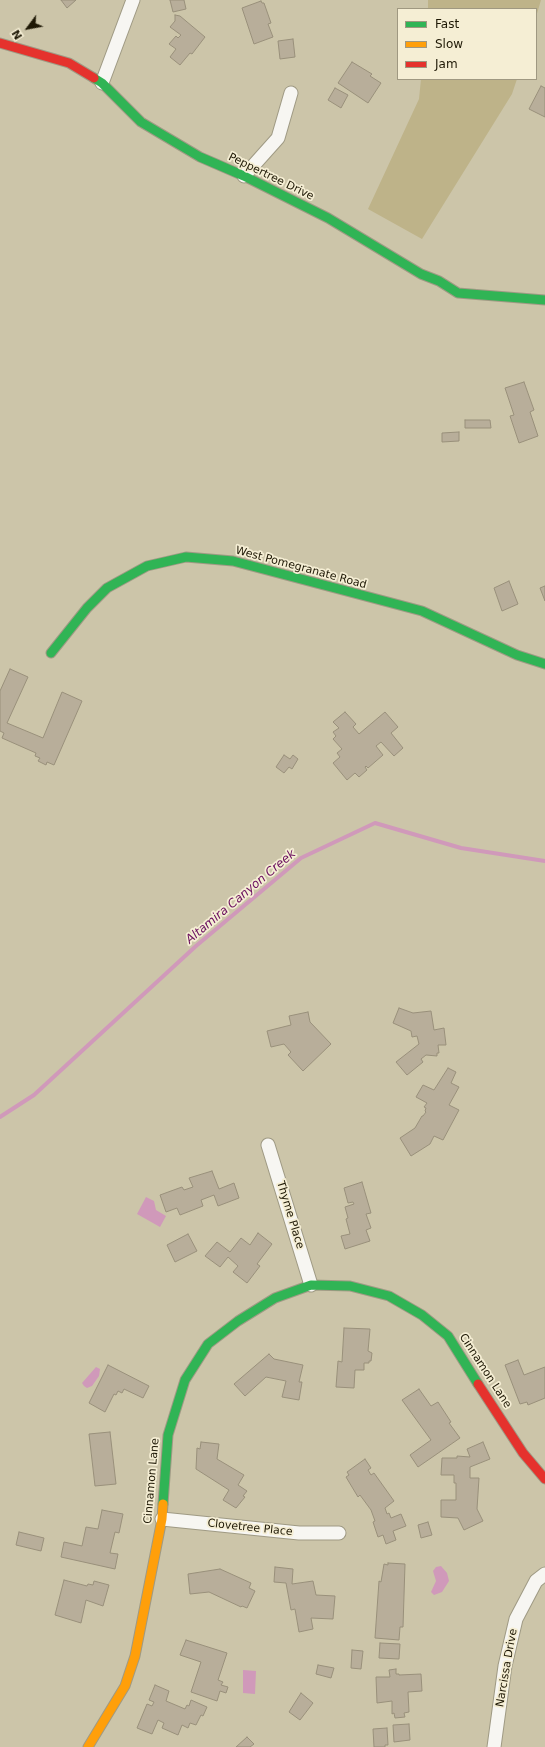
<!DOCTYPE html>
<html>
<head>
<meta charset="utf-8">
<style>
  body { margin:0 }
  #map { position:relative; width:545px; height:1747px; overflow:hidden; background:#ccc5a9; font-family:"DejaVu Sans",sans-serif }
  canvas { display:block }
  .legend { position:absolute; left:397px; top:8px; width:140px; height:72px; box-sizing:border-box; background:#f5eed4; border:1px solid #9f9881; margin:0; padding:5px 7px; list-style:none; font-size:12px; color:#1e1805 }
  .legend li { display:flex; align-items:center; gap:8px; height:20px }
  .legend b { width:20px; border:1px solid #9f9881 }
  .north { position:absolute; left:8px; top:8px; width:40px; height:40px; -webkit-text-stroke:3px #f5eed4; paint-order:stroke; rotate:238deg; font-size:11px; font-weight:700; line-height:16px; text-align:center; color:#1e1805 }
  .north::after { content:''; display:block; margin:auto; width:14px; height:18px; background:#1e1805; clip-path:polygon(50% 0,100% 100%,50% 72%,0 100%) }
</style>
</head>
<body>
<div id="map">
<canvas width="545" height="1747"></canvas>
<ul class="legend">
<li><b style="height:5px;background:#30b455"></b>Fast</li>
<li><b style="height:5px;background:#ff9f0a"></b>Slow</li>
<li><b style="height:5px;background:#e5322d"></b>Jam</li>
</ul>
<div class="north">N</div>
</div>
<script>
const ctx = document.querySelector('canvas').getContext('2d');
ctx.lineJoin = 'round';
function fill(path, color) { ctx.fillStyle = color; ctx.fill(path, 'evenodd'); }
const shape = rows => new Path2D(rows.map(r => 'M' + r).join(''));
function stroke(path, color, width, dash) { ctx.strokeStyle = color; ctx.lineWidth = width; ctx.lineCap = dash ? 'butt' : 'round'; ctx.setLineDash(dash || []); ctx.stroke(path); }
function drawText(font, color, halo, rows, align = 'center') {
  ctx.font = font + ' "DejaVu Sans",sans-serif'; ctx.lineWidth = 3.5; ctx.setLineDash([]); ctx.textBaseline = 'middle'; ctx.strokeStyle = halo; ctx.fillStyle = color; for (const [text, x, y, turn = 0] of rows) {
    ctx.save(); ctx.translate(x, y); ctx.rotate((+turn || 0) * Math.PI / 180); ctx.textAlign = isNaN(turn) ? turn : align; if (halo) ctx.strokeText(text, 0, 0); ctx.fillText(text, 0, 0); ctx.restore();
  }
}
fill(shape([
  [428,0,541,0,536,17,536,9,428,9],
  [421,79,517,79,512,94,422,239,368,209,419,99]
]), '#beb389');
fill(shape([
  [146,1197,154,1201,156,1210,166,1216,160,1227,137,1214],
  [96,1367,100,1369,99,1376,92,1386,87,1388,84,1386,82,1383],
  [441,1566,447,1573,449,1581,442,1592,434,1595,431,1592,436,1581,433,1571,436,1567],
  [243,1670,256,1671,255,1694,243,1693]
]), '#d099ba');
stroke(shape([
  [0,1117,34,1095,196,946,301,858,375,823,461,848,545,861]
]), '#d099ba', 4);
const building = shape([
  [61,0,76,0,67,8,61,0],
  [170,0,184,0,186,9,173,12,170,0],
  [261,1,262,3,264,3,271,23,268,24,273,37,254,44,242,8,261,1],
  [175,15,180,16,205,37,192,54,190,53,180,65,170,57,176,49,169,44,176,36,178,38,181,35,170,27,175,21,175,15],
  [293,39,295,57,280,59,278,41,293,39],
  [352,62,372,74,370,76,381,83,368,103,338,83,352,62],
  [541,86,545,88,545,117,529,109,541,86],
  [335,88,348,95,341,108,328,100,335,88],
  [524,382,534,410,530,412,538,436,519,443,510,416,514,415,505,388,524,382],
  [465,420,490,420,491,428,465,428,465,420],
  [459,432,459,441,442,442,442,433,459,432],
  [509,581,518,604,502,611,494,588,509,581],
  [545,586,545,601,540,588,545,586],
  [10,669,28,677,7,723,43,738,62,692,82,701,54,765,47,762,46,765,38,761,40,758,35,756,36,753,2,738,4,733,0,731,0,691,10,669],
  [345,712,356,724,353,727,359,734,385,712,398,727,391,733,403,748,394,756,381,742,376,746,383,755,368,768,366,766,365,767,367,770,359,777,355,773,347,780,333,763,340,757,337,753,342,749,333,739,336,736,333,732,339,728,333,722,345,712],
  [284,755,290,759,293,755,298,759,292,769,289,767,284,773,276,767,284,755],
  [399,1008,413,1013,431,1011,434,1030,444,1028,446,1045,438,1045,439,1053,437,1053,437,1056,426,1055,421,1059,423,1062,407,1075,396,1062,419,1044,417,1036,412,1037,411,1031,393,1023,399,1008],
  [308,1012,310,1022,331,1044,303,1071,288,1055,291,1052,284,1044,271,1047,267,1031,291,1025,289,1016,308,1012],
  [448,1068,456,1072,451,1083,459,1087,449,1105,459,1110,443,1140,434,1136,430,1144,411,1156,400,1138,415,1128,422,1116,423,1116,426,1112,425,1111,426,1108,424,1107,427,1103,416,1097,423,1085,434,1090,448,1068],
  [212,1171,219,1189,234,1183,239,1198,218,1206,214,1195,201,1200,203,1206,180,1215,177,1208,166,1212,160,1195,182,1187,184,1190,193,1187,189,1178,212,1171],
  [362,1182,371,1213,366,1214,371,1228,366,1230,370,1241,345,1249,341,1236,350,1234,346,1219,348,1218,345,1207,354,1204,353,1202,348,1203,344,1188,362,1182],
  [258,1233,272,1244,257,1264,260,1266,247,1283,233,1272,238,1266,228,1257,220,1267,205,1256,217,1242,230,1252,241,1238,250,1245,258,1233],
  [188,1234,197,1251,175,1262,167,1245,188,1234],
  [344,1328,370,1329,368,1351,372,1353,371,1361,369,1361,369,1363,364,1363,364,1370,355,1370,354,1388,336,1387,338,1361,342,1362,344,1328],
  [269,1354,274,1359,303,1365,299,1382,302,1382,299,1400,282,1397,286,1381,266,1377,245,1396,234,1384,269,1354],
  [518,1360,524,1375,545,1367,545,1398,528,1405,527,1402,520,1404,505,1365,518,1360],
  [108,1365,149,1386,143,1398,124,1389,122,1393,118,1391,116,1395,114,1394,105,1412,89,1403,108,1365],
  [419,1389,431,1406,438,1402,451,1422,449,1423,460,1438,418,1467,410,1455,431,1440,402,1400,419,1389],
  [110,1432,116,1484,95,1486,89,1434,110,1432],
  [201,1442,219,1444,217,1459,244,1475,238,1485,247,1491,243,1496,245,1497,236,1508,223,1500,229,1490,196,1469,197,1448,200,1449,201,1442],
  [483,1442,490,1459,470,1467,470,1478,479,1478,477,1509,483,1521,464,1530,458,1518,441,1517,441,1500,456,1500,456,1483,454,1483,454,1475,441,1475,442,1458,457,1458,457,1456,470,1457,467,1449,483,1442],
  [365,1459,371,1468,368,1470,371,1475,374,1473,394,1501,385,1508,387,1514,389,1513,391,1518,401,1514,406,1526,393,1531,396,1540,386,1544,383,1535,378,1537,373,1522,375,1521,371,1510,360,1495,358,1497,346,1477,349,1475,347,1472,365,1459],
  [102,1510,123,1514,119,1533,115,1532,110,1553,118,1554,115,1569,61,1557,64,1542,82,1546,86,1527,98,1529,102,1510],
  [428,1522,432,1535,421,1538,418,1525,428,1522],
  [19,1532,44,1538,41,1551,16,1545,19,1532],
  [388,1563,405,1564,403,1627,400,1627,399,1640,375,1638,379,1581,381,1582,384,1564,388,1565,388,1563],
  [275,1567,293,1569,292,1584,313,1581,316,1595,335,1596,333,1619,311,1618,313,1629,299,1632,295,1609,291,1610,286,1583,274,1582,275,1567],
  [220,1569,251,1583,249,1588,255,1591,247,1608,242,1606,241,1607,209,1592,190,1594,188,1574,220,1569],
  [64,1580,87,1586,88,1584,93,1585,94,1581,109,1585,103,1606,86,1600,81,1623,55,1615,64,1580],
  [186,1640,227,1653,218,1680,223,1682,221,1685,228,1687,226,1693,220,1691,217,1701,191,1692,201,1662,180,1655,186,1640],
  [380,1643,400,1644,399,1659,379,1658,380,1643],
  [352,1650,363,1651,361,1669,351,1668,352,1650],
  [318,1665,334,1668,331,1678,316,1674,318,1665],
  [396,1669,396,1674,399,1674,399,1675,421,1674,422,1691,408,1692,409,1712,404,1713,405,1717,395,1718,394,1713,392,1714,392,1701,377,1703,376,1677,390,1677,389,1670,396,1669],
  [155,1685,169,1691,166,1701,185,1709,187,1705,189,1706,191,1700,207,1707,203,1716,201,1715,196,1725,190,1723,188,1728,182,1725,178,1735,162,1728,164,1723,158,1720,152,1734,137,1728,147,1704,152,1706,154,1702,149,1700,155,1685],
  [301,1693,313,1703,300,1720,289,1712,301,1693],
  [409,1724,410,1740,394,1742,393,1725,409,1724],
  [387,1728,388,1745,385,1745,385,1747,374,1747,373,1729,387,1728],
  [247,1737,254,1744,250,1747,236,1747,247,1737]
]);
fill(building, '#b8ae9a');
stroke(building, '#99907b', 1);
const street = shape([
  [102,83,133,0],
  [244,176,278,138,291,93],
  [268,1145,311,1285],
  [162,1519,299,1533,339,1533],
  [494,1747,505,1666,516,1619,536,1581,545,1574]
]);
const fast = shape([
  [94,78,102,83,141,122,200,157,244,176,328,218,421,274,439,281,458,293,545,300],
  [51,653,87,608,107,588,147,566,186,557,233,561,422,611,517,655,545,664],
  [163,1504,168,1435,185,1380,208,1344,238,1321,275,1298,311,1285,350,1286,389,1296,422,1315,448,1336,478,1384]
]);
const slow = shape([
  [88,1747,125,1686,135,1656,162,1519,163,1504]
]);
const jam = shape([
  [0,43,69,63,94,78],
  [478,1384,523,1453,545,1479]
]);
stroke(street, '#9f9a84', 15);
stroke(fast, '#9f9a84', 11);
stroke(slow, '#9f9a84', 11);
stroke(jam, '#9f9a84', 11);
stroke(street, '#f7f6f2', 13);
stroke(fast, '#30b455', 9);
stroke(slow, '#ff9f0a', 9);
stroke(jam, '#e5322d', 9);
drawText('11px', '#1e1805', '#f5eed4', [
  ["Peppertree Drive",271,177,26],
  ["West Pomegranate Road",301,568,15],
  ["Thyme Place",290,1215,73],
  ["Cinnamon Lane",485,1371,57],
  ["Cinnamon Lane",152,1481,-85],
  ["Clovetree Place",250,1528,6],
  ["Narcissa Drive",507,1668,-80]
]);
drawText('italic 12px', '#680c5d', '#f5eed4', [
  ["Altamira Canyon Creek",241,897,-40]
]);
</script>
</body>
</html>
